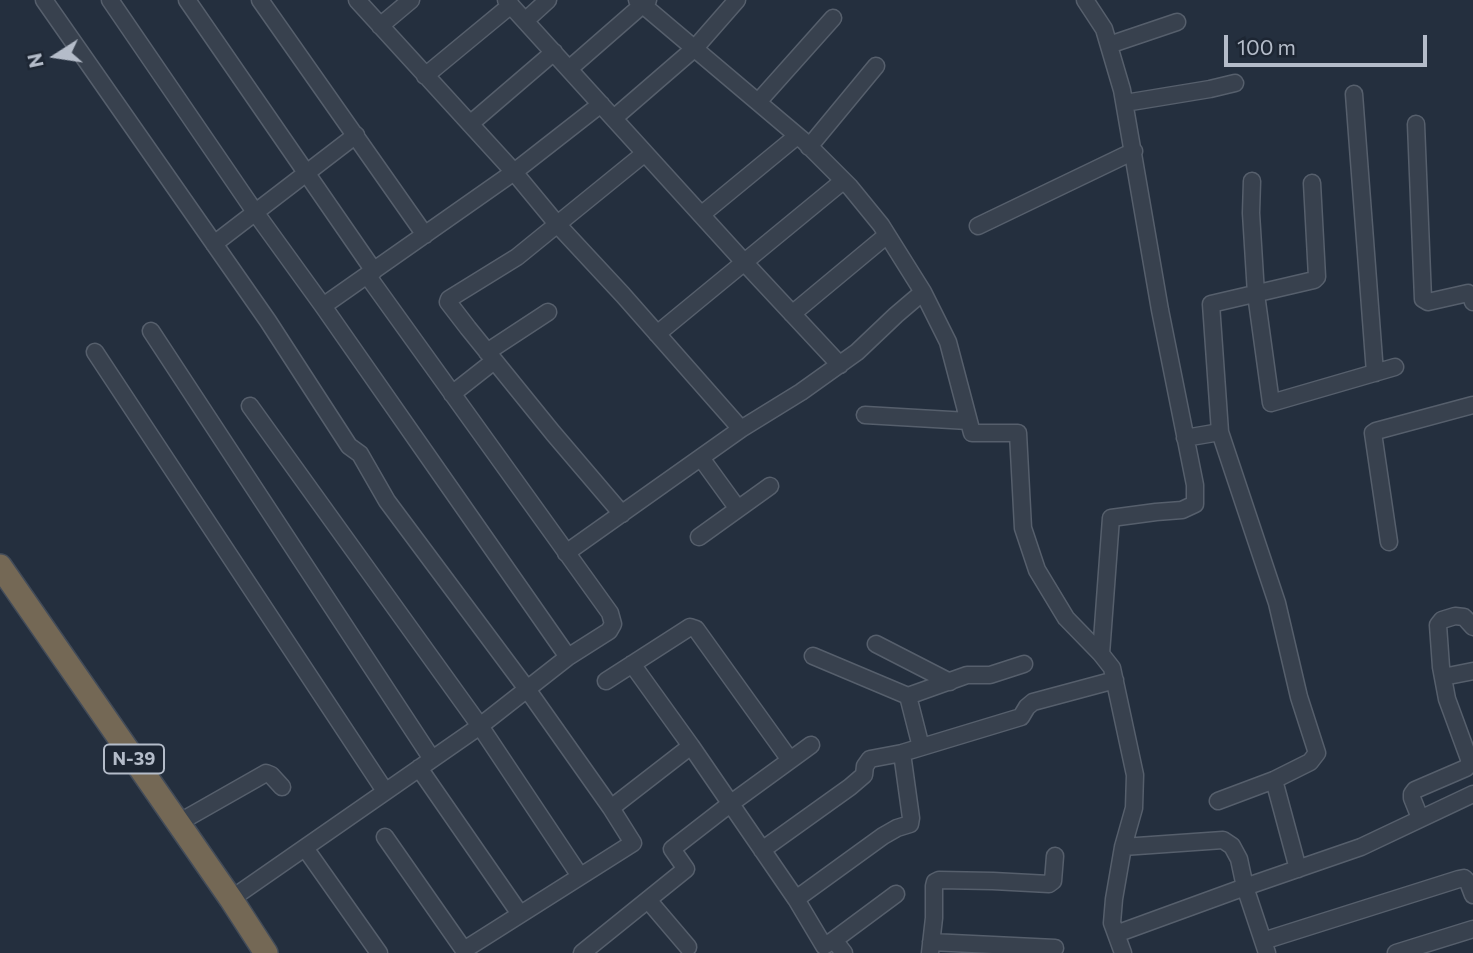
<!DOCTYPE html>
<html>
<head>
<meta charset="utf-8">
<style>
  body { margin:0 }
  #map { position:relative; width:1473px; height:953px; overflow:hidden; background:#242f3e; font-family:Commissioner,sans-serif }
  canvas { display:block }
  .north { position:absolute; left:21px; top:21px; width:70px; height:70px; -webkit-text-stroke:5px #1d2633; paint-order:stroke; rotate:258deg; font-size:19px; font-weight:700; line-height:28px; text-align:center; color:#b4bcc9 }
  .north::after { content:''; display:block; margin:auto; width:24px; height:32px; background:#b4bcc9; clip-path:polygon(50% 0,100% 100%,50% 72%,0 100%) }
  .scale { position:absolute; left:1224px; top:35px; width:203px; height:32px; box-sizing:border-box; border:4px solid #b4bcc9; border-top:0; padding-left:9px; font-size:21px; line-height:24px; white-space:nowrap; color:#b4bcc9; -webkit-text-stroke:5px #1d2633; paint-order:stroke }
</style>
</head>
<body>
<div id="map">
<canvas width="1473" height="953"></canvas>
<div class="north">N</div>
<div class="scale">100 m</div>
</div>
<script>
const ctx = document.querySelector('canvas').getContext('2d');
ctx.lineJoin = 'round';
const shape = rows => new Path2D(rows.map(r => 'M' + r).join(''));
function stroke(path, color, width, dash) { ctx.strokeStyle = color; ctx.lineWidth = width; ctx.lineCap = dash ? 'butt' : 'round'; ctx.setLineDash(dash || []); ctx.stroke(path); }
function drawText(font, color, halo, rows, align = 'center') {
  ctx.font = font + ' Commissioner,sans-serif'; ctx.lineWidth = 6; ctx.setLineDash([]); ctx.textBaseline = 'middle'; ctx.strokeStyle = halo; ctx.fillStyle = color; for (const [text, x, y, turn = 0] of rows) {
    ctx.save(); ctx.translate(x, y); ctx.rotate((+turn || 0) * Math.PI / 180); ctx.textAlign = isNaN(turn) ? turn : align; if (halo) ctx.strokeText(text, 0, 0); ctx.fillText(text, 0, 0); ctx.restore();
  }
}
const minor = shape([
  [44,0,268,321,349,446,360,454,387,501,527,689,611,808],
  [110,0,255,212,323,306,568,657],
  [187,0,374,271],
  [260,0,425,235],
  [357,0,514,172,557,224,623,295,741,429],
  [506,0,744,262,840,365],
  [637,0,805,142,850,187,881,225,923,292,948,342,972,433,1018,433,1023,528,1037,570,1066,618,1101,654],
  [1085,0,1104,29,1122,90,1160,310,1195,485,1195,504,1182,510,1156,512,1111,518,1101,654,1112,668,1135,775,1134,808,1123,847,1114,899,1112,923,1123,953],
  [525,21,548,0],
  [380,26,411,0],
  [1109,45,1177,22],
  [569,69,648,0],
  [425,76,511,5],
  [1354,94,1375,373],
  [758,102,833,18],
  [1125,103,1210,89,1235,83],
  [614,118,695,48,737,0],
  [470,124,554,52],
  [1416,124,1423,299,1428,302,1468,293,1471,296,1473,302],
  [809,147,876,66],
  [1252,181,1251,213,1256,294,1271,403,1395,367],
  [701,215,797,136],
  [978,226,1134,151],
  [214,244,356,135],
  [323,306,514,172,601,104],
  [792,314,887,235],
  [151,331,432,759],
  [657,334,843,181],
  [95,352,385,791],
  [487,352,548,312],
  [452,394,494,361],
  [250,406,480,726,580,876],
  [865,415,968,421],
  [1185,438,1220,432,1211,304,1314,280,1317,277,1312,183],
  [701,458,738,509],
  [622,514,553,433,468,328,448,302,449,299,517,257,645,153],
  [699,537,770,486],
  [1389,542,1373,433,1376,431,1473,405],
  [566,553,741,429,801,392,857,352,896,315,923,292],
  [876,644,950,682],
  [813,656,908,696,921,747],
  [632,664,691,746,796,899,824,946,834,940,844,953],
  [1443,677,1473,671],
  [606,681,690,627,696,629,790,760],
  [908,696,967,675,990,675,1024,664],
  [419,768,520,914],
  [1274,780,1298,869],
  [1218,801,1274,780,1310,762,1317,753,1299,697,1277,603,1220,432],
  [1420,818,1412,798,1412,794,1415,790,1466,768,1469,764,1469,759,1447,699,1441,667,1438,625,1442,620,1455,616,1464,617,1473,627],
  [178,823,266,773,271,775,282,787],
  [385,837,466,953],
  [1123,847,1223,840,1232,846,1239,859,1245,887,1267,953],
  [305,848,379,953],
  [762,850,850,787,864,775,865,766,870,759,902,753,1011,720,1021,717,1027,707,1033,702,1115,680],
  [231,899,480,726,568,657,609,631,613,624,610,613,367,275],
  [796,899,883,836,897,828,910,824,911,818,902,753],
  [648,900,688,947],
  [1116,934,1245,887,1361,847,1473,794],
  [834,940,896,894],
  [1263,941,1459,879,1464,878,1468,882,1473,895],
  [931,942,1055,948],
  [464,950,633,843,611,808,691,746],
  [582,953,686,869,672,849,730,804,811,745],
  [930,953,934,918,934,886,935,882,939,880,993,881,1049,884,1053,881,1055,856],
  [1396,953,1473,929]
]);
const highway = shape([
  [0,566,231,899,266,953]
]);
stroke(minor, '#565f6c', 19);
stroke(highway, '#434c59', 26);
stroke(minor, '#38414e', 16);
stroke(highway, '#746855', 23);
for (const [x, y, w] of [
  [134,759,60]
]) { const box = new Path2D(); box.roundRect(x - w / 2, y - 14.5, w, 29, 5); ctx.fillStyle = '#1d2633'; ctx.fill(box); stroke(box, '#b4bcc9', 2); }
drawText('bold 18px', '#b4bcc9', null, [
  ["N-39",134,759]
]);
</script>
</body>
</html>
